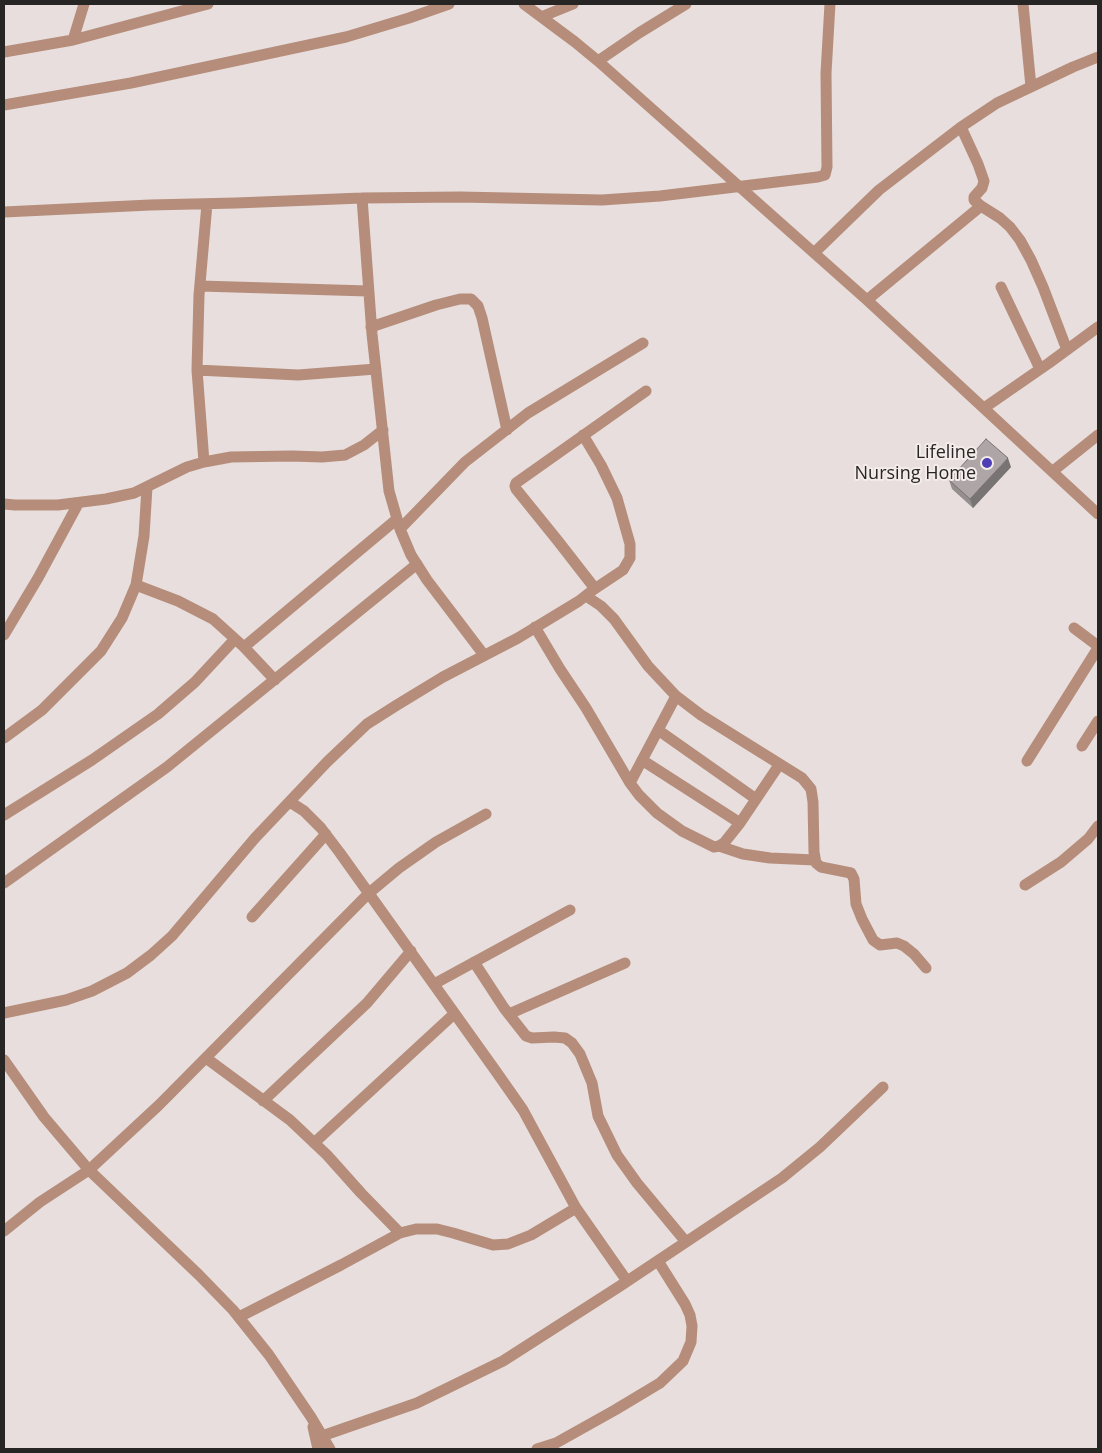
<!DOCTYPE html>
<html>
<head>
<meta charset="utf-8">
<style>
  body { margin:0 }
  #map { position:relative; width:1102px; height:1453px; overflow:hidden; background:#e7dedd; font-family:"Open Sans",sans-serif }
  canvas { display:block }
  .frame { position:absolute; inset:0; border:5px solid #282525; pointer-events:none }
</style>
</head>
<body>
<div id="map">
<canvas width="1102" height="1453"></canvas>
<div class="frame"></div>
</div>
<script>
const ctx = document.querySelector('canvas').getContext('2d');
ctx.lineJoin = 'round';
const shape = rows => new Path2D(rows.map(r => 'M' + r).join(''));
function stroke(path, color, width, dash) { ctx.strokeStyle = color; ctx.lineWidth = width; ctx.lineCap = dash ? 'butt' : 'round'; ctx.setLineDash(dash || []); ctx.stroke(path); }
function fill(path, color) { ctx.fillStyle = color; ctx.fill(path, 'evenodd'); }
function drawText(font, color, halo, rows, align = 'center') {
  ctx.font = font + ' "Open Sans",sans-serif'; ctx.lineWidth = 4; ctx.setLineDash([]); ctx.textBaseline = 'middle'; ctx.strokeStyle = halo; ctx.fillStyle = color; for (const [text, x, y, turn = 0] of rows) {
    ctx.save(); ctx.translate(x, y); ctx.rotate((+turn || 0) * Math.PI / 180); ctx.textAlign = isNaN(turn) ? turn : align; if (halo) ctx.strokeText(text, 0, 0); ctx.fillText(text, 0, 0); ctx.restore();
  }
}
stroke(shape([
  [524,4,575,42,598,61,867,300,1098,514],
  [1023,4,1031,87],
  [541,17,573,4],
  [73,40,84,4],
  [4,52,73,40,208,4],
  [598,61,639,33,686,4],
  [4,105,131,83,346,37,409,18,449,4],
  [961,127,978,164,984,181,982,188,974,197,974,200,981,206,1000,218,1010,227,1020,240,1031,260,1043,287,1067,350],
  [362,198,372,334,389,491,400,529,411,555,427,580,484,655],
  [4,212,150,205,236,203,362,198,460,197,602,200,660,196,818,177,825,175,827,167,826,73,830,4],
  [814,253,879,190,961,127,997,103,1073,67,1098,57],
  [200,286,368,291],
  [1001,287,1040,369],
  [867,300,981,206],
  [371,327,436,305,460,299,471,299,478,306,482,318,507,430],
  [197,370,298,375,376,369],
  [984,408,1049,363,1098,327],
  [583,435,601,465,617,498,630,544,630,558,623,570,593,590],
  [204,462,197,370,199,295,207,204],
  [1053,471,1098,435],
  [4,504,15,505,58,505,106,499,134,493,187,467,204,462,231,457,292,456,322,457,345,455,364,445,383,430],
  [400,529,465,462,528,413,643,343],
  [136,585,178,601,213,619,244,647,275,680],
  [586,596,601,606,614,619,648,666,676,696,701,715,802,778,807,784,811,789,813,802,814,852,816,863,821,867,851,873,854,879,856,904,862,919,873,940,880,945,897,943,904,946,914,954,926,968],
  [535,627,560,669,586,708,630,783,639,795,657,813,682,831,714,847,719,846,724,843,740,823,779,765],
  [1074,628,1098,646],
  [4,635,38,578,78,504],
  [244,647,397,519],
  [658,730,756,799],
  [4,738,42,710,101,651,122,618,136,585,144,536,147,487],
  [1082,746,1098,721],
  [642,760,740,823],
  [1027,761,1098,648],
  [630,783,676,696],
  [290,802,304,811,321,828,340,853,495,1070,523,1110,576,1208,627,1281],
  [4,815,92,760,158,714,195,682,235,639],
  [719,846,743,854,770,858,815,860],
  [4,883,167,767,417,564],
  [1025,885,1061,862,1088,839,1098,826],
  [252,917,326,834],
  [474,962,504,1008,526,1036,532,1038,554,1037,565,1038,572,1043,580,1054,592,1083,598,1116,617,1155,637,1183,686,1242],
  [434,984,570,910],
  [4,1013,66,1000,92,991,127,973,151,955,172,936,255,838,327,762,367,724,397,705,443,677,518,638,579,601,593,590,593,586,558,541,516,489,515,486,516,483,646,391],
  [509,1014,625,963],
  [206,1058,290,1120,327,1155,361,1193,400,1233],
  [4,1060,44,1117,89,1170,199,1275,233,1310,269,1355,311,1417,330,1449],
  [263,1101,367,1003,411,951],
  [314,1143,454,1014],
  [4,1231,40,1202,89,1170,159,1105,369,893,399,868,436,842,486,814],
  [239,1317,341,1265,400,1233,416,1229,437,1229,453,1233,493,1245,508,1244,531,1235,576,1208],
  [313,1427,318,1449],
  [322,1436,417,1403,503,1361,620,1286,782,1178,820,1147,883,1087],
  [537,1449,556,1443,615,1410,660,1383,683,1361,691,1342,692,1326,690,1315,685,1304,658,1261]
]), '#b58d7a', 11);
fill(shape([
  [1011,467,973,508,952,489,949,480]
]), '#958e8f');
fill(shape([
  [1008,458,1011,467,973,508,970,499]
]), '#797474');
const building = shape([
  [986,439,1008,458,970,499,949,480,986,439]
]);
fill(building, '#ada5a6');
stroke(building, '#797474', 1);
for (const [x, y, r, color] of [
  [987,463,6,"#4d3eb5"]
]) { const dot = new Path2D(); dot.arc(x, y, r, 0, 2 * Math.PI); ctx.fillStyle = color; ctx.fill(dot); stroke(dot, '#f4eceb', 2); }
drawText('18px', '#282525', '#f4eceb', [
  ["Lifeline",976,453],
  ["Nursing Home",976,474]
], 'right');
</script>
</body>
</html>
